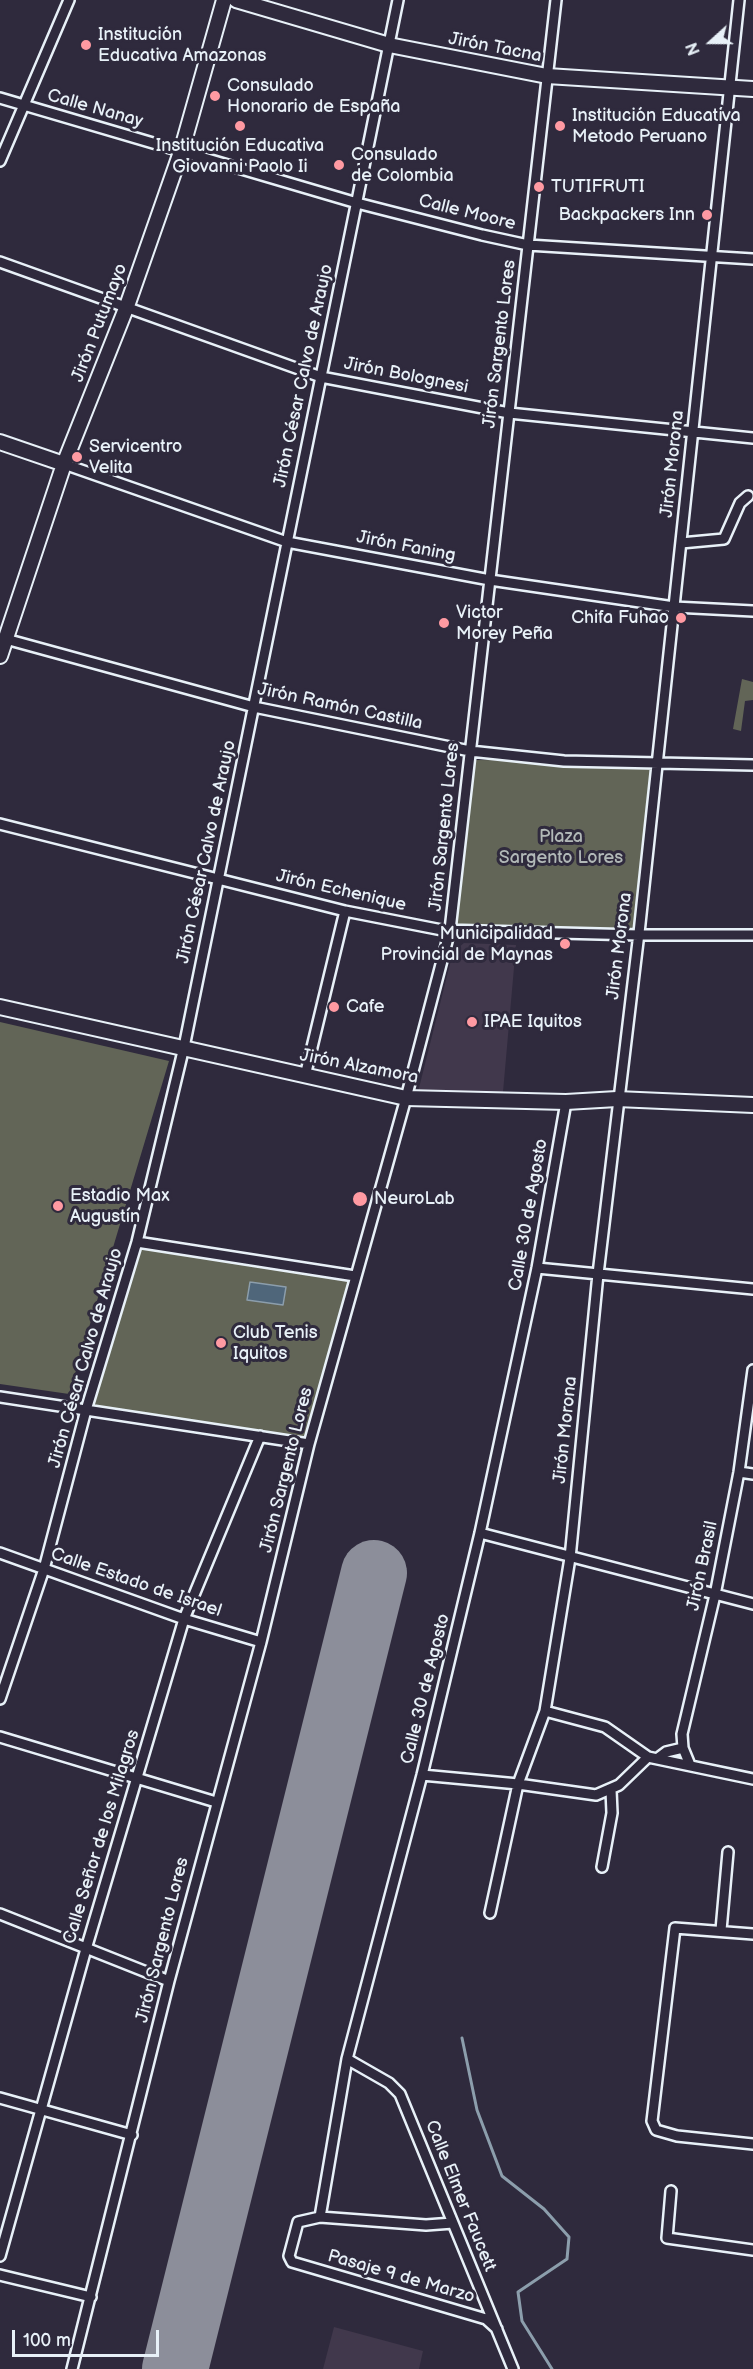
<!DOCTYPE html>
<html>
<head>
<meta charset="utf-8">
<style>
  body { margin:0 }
  #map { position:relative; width:753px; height:2369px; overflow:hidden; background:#2f2a3d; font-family:"Balsamiq Sans",sans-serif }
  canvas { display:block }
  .north { position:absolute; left:681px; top:12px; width:60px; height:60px; -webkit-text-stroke:4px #2f2a3d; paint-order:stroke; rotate:249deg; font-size:16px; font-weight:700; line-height:24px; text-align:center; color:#e8f1f8 }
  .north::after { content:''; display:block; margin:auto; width:21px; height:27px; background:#e8f1f8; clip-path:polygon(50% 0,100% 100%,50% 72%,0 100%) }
  .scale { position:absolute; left:12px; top:2330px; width:147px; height:27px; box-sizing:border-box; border:3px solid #e8f1f8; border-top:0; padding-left:8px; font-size:18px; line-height:21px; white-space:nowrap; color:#e8f1f8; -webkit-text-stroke:4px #2f2a3d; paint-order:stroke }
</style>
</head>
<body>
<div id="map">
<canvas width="753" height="2369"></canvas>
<div class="north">N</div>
<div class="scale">100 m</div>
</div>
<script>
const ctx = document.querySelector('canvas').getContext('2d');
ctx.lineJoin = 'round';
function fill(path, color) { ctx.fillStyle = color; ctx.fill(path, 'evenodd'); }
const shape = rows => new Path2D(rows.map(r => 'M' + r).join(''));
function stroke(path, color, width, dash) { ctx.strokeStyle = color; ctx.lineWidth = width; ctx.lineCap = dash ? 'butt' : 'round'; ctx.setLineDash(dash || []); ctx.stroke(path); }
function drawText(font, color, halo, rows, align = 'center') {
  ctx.font = font + ' "Balsamiq Sans",sans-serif'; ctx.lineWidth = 6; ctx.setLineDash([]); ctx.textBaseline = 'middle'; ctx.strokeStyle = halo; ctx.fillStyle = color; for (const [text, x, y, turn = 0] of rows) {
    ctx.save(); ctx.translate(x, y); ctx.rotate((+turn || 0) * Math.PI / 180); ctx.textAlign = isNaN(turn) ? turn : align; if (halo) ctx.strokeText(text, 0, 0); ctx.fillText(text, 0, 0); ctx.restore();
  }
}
fill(shape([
  [464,943,516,945,503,1092,418,1092,453,952],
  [334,2327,423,2351,419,2369,323,2369]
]), '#41384c');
fill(shape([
  [742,679,753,682,753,700,745,701,741,731,733,729],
  [469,760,657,761,639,935,450,930],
  [0,1022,169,1061,69,1394,0,1384],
  [137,1242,355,1276,309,1444,86,1410]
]), '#626557');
const water = shape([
  [250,1282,286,1287,283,1305,247,1300,250,1282]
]);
fill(water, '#4f667a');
stroke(water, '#8c9eac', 1.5);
stroke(shape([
  [462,2038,477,2110,502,2176,544,2209,569,2237,567,2259,518,2292,522,2321,552,2369]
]), '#8c9eac', 3);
stroke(shape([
  [175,2369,374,1573]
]), '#8c8e9a', 66);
const street = shape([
  [0,98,357,203,482,235,528,245,753,259],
  [0,161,69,0],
  [0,262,321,377,509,413,753,438],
  [64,464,287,542,490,580,674,607,753,611],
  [681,543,724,539,740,503,748,496],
  [2,638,254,707,470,751,564,761,753,765],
  [0,824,345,911,442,930,639,935,753,935],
  [305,1076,345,911],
  [137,1242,355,1276],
  [537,1268,753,1289],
  [0,1397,309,1444],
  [739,1472,753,1474],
  [480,1533,753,1604],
  [0,1553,184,1619,261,1642],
  [0,1699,44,1569,86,1410,137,1242,184,1047,398,0],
  [545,1711,605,1727,648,1757],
  [0,1737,216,1802],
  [658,1758,666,1752,683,1748],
  [690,1765,683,1748,682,1734,715,1595,739,1472,753,1370],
  [422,1775,518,1784,596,1795,619,1785,648,1757,753,1779],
  [602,1867,612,1813,611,1790],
  [490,1913,518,1784,545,1711,570,1558,598,1274,639,933,739,0],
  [0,1914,169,1981],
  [721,1930,728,1852],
  [753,1934,675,1928,652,2121,656,2130,677,2136,753,2144],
  [347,2059,389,2083,400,2094,513,2369],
  [0,2098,132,2135],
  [671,2191,667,2238,753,2250],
  [320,2217,426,2225,453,2223],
  [0,2256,86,1949,184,1619,260,1436],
  [0,2275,91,2297],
  [497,2329,486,2319,292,2262,289,2256,298,2222,320,2217,347,2059,422,1775,480,1533,537,1268,566,1102],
  [72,2369,169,1981,261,1642,309,1444,406,1098,450,930,556,0]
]);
const secondary = shape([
  [236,0,389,45,547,76,753,89],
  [0,442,64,464],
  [0,656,64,464,127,306,181,152,224,0],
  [0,1007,406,1098,566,1102,617,1099,753,1105]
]);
stroke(street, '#e8f1f8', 14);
stroke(secondary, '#e8f1f8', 18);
stroke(street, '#2f2a3d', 9);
stroke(secondary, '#2f2a3d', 14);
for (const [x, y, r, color] of [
  [86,45,6,"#ff9aa2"],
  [215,96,6,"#ff9aa2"],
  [240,126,6,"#ff9aa2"],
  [560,126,6,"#ff9aa2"],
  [339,165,6,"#ff9aa2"],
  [539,187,6,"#ff9aa2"],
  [707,215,6,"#ff9aa2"],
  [77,457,6,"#ff9aa2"],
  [681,618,6,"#ff9aa2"],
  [444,623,6,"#ff9aa2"],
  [565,944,6,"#ff9aa2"],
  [334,1007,6,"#ff9aa2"],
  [472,1022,6,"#ff9aa2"],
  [360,1199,8,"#ff9aa2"],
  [58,1206,6,"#ff9aa2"],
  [221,1343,6,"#ff9aa2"]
]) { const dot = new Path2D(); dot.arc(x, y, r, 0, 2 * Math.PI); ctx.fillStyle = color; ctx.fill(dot); stroke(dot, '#2f2a3d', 2); }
drawText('18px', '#e8f1f8', '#2f2a3d', [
  ["Institución",98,35],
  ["Educativa Amazonas",98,56],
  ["Consulado",227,86],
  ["Honorario de España",227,107],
  ["Institución Educativa",572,116],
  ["Metodo Peruano",572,137],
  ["Institución Educativa",240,146,"center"],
  ["Giovanni Paolo Ii",240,167,"center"],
  ["Consulado",351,155],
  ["de Colombia",351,176],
  ["TUTIFRUTI",551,187],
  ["Backpackers Inn",695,215,"right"],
  ["Servicentro",89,447],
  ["Velita",89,468],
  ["Victor",456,613],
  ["Morey Peña",456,634],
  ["Chifa Fuhao",669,618,"right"],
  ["Municipalidad",553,934,"right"],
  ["Provincial de Maynas",553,955,"right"],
  ["Cafe",346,1007],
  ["IPAE Iquitos",484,1022],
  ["Estadio Max",70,1196],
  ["Augustín",70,1217],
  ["NeuroLab",374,1199],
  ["Club Tenis",233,1333],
  ["Iquitos",233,1354]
], 'left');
drawText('18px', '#e8f1f8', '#2f2a3d', [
  ["Jirón Tacna",495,48,11],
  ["Calle Nanay",95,109,16],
  ["Calle Moore",467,213,14],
  ["Jirón Putumayo",100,323,-69],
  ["Jirón Sargento Lores",500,344,-83],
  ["Jirón César Calvo de Araujo",304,376,-78],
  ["Jirón Bolognesi",406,376,11],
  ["Jirón Morona",673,464,-84],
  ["Jirón Faning",406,547,11],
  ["Jirón Ramón Castilla",340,707,12],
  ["Jirón Sargento Lores",445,827,-84],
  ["Jirón César Calvo de Araujo",207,852,-78],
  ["Jirón Echenique",341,891,13],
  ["Jirón Morona",620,946,-83],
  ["Jirón Alzamora",359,1067,11],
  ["Calle 30 de Agosto",529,1215,-80],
  ["Jirón César Calvo de Araujo",86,1358,-74],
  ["Jirón Morona",566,1430,-84],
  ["Jirón Sargento Lores",287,1470,-76],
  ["Jirón Brasil",703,1566,-78],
  ["Calle Estado de Israel",136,1583,19],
  ["Calle 30 de Agosto",426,1689,-76],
  ["Calle Señor de los Milagros",102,1837,-73],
  ["Jirón Sargento Lores",163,1940,-76],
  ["Calle Elmer Faucett",460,2196,68],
  ["Pasaje 9 de Marzo",401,2277,16]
]);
drawText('18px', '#b2b9b8', '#2f2a3d', [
  ["Plaza",561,837],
  ["Sargento Lores",561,858]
]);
</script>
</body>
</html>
